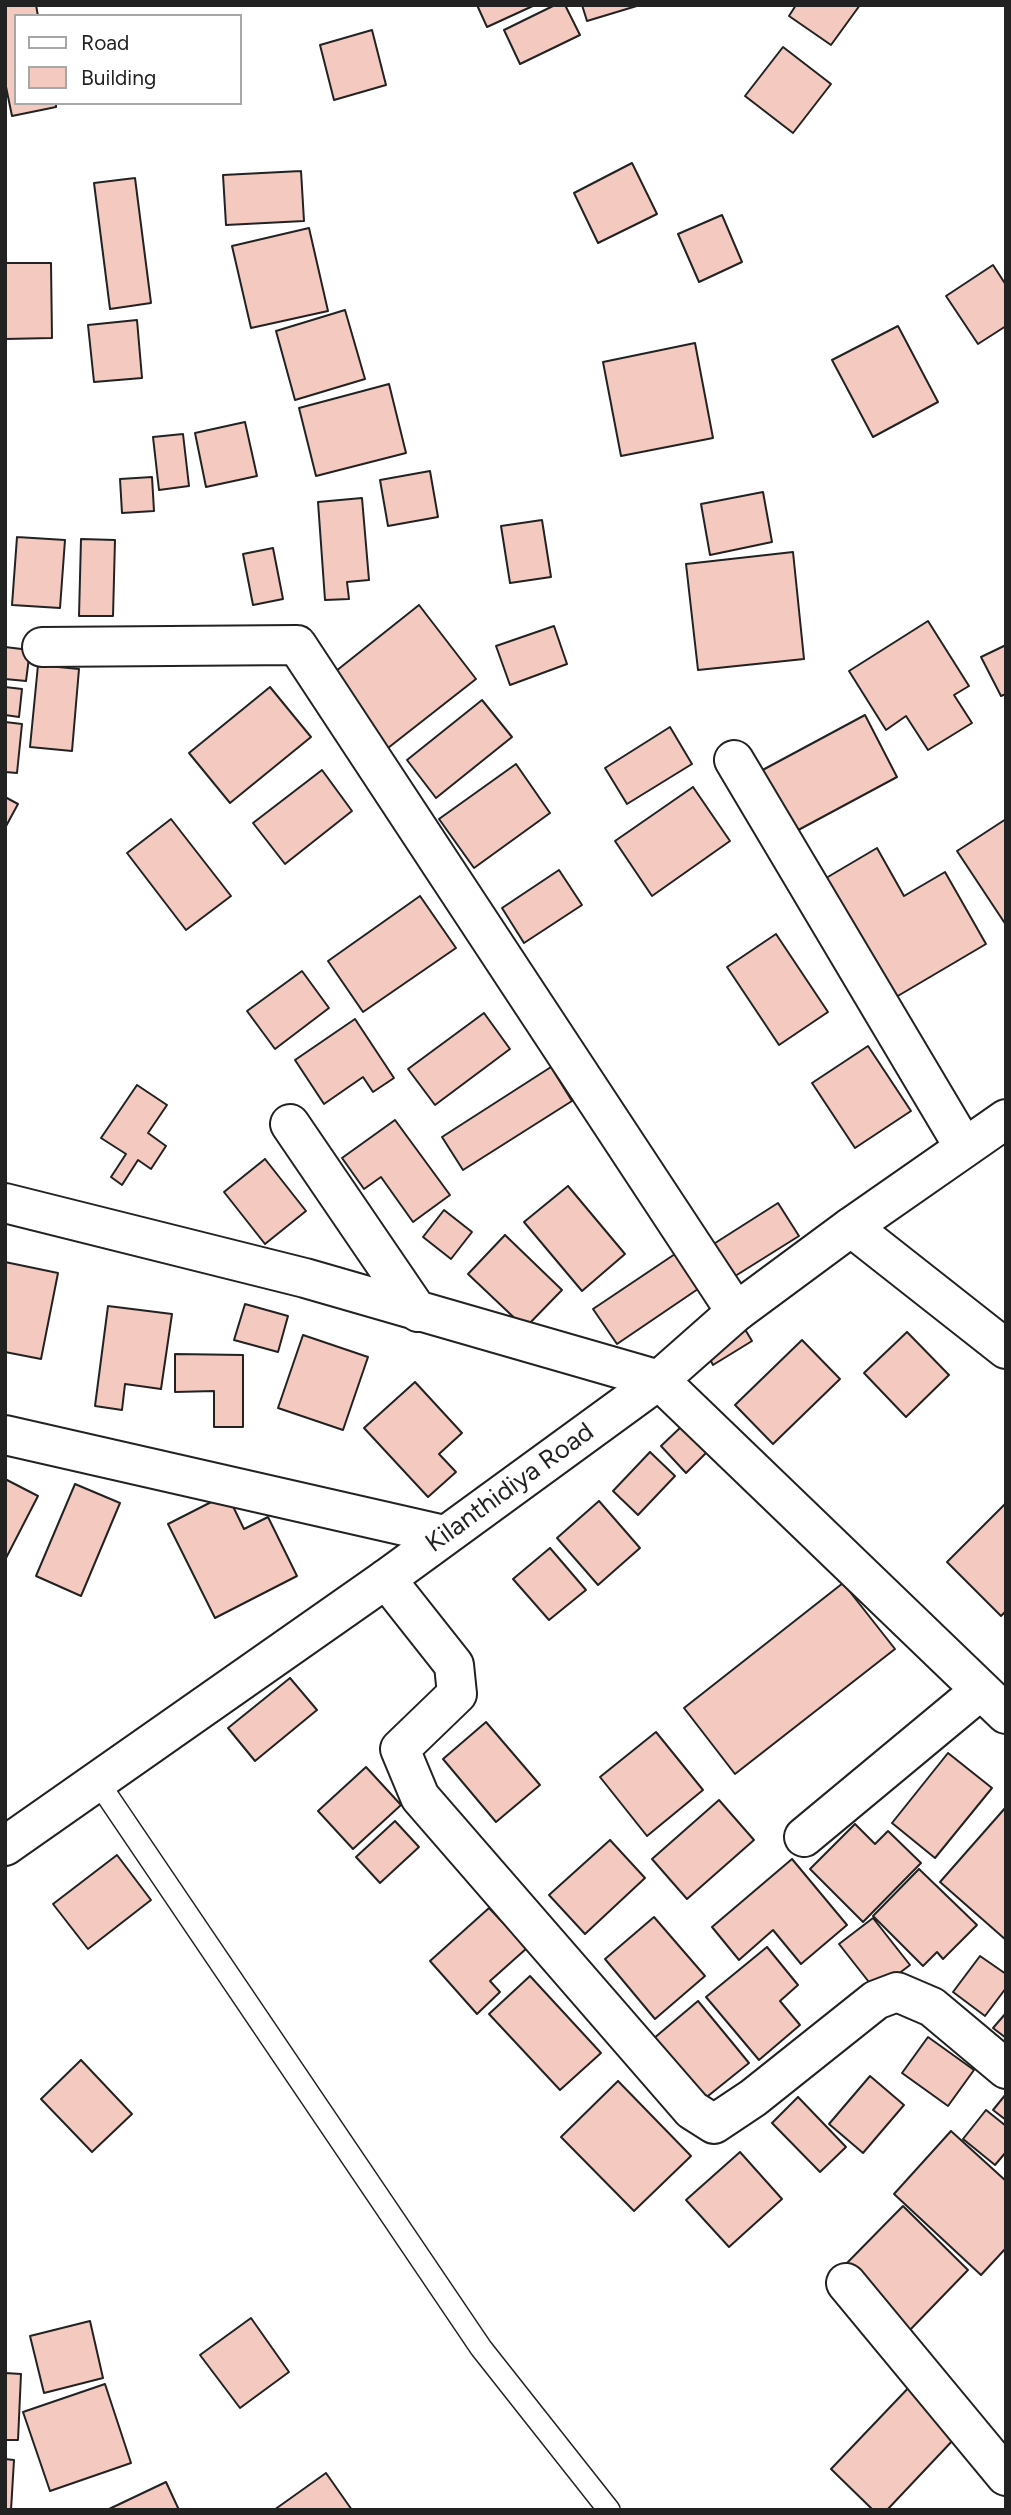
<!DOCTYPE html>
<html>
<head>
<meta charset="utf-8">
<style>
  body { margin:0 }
  #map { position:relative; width:1011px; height:2515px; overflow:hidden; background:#fff; font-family:Figtree,sans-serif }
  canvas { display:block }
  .frame { position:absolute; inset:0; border:7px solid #222; pointer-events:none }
  .legend { position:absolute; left:14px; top:14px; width:228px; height:91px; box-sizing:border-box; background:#fff; border:2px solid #a7a7a7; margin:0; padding:9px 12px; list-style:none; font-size:21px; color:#222 }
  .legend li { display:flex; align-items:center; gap:14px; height:35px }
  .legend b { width:35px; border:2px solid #a7a7a7 }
</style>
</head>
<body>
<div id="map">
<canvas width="1011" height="2515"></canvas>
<div class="frame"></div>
<ul class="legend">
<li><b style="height:9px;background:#fff"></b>Road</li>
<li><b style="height:19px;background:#f3c9c0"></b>Building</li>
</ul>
</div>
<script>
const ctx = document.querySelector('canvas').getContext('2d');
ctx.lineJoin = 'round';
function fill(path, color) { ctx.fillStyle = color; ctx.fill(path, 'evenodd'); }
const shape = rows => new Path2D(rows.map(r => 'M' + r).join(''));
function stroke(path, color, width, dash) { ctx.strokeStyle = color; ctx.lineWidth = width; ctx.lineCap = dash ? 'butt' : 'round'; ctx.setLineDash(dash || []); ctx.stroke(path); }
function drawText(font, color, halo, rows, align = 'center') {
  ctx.font = font + ' Figtree,sans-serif'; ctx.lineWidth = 5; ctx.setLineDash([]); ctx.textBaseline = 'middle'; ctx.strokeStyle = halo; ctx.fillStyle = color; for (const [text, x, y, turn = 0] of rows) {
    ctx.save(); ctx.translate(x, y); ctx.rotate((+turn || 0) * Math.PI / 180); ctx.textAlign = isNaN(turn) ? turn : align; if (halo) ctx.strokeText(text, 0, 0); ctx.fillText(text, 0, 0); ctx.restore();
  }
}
const building = shape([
  [5,5,36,5,38,16,16,16,16,103,56,103,56,107,12,116,5,82,5,5],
  [477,5,535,5,487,27,477,5],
  [555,5,565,5,580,35,520,64,504,30,555,5],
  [582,5,640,5,587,21,582,5],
  [796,5,860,5,831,45,789,16,796,5],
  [372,30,386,85,334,100,320,45,372,30],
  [783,47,831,84,793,133,745,96,783,47],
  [632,163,657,214,598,243,574,193,632,163],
  [301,171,304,221,226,225,223,175,301,171],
  [135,178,151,303,110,309,94,183,135,178],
  [722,215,742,262,699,282,678,234,722,215],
  [309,228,328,311,251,328,232,246,309,228],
  [5,263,51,263,52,338,5,339,5,263],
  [993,265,1006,285,1006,326,978,344,946,296,993,265],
  [345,310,365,379,295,400,276,331,345,310],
  [137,320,142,378,94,382,88,325,137,320],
  [898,326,938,402,873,437,832,360,898,326],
  [695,343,713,438,621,456,603,362,695,343],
  [389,384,406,453,316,476,299,408,389,384],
  [245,422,257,476,206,487,195,433,245,422],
  [183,434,189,486,159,490,153,437,183,434],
  [430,471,438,517,388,526,380,480,430,471],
  [152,477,154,511,122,513,120,479,152,477],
  [763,492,772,542,710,555,701,504,763,492],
  [362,498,369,580,347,582,349,599,325,600,318,502,362,498],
  [542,520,551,577,510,583,501,526,542,520],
  [17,537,65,540,60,608,12,605,17,537],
  [81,539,115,540,113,616,79,616,81,539],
  [273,548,283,599,253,605,243,554,273,548],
  [793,552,804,659,698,670,686,564,793,552],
  [419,605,476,679,388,748,331,675,419,605],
  [928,621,969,686,954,695,972,723,928,750,906,716,886,730,849,671,928,621],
  [554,626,567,664,510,685,496,646,554,626],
  [1006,645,1006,694,1001,696,981,657,1006,645],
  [5,647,30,650,26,681,5,679,5,647],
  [38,665,79,669,72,751,30,747,38,665],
  [5,687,22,689,19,717,5,715,5,687],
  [270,687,311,737,230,803,189,753,270,687],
  [482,700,512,737,436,798,407,760,482,700],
  [865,715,897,777,789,835,757,773,865,715],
  [5,722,22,724,17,773,5,772,5,722],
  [670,727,692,764,627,804,605,768,670,727],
  [516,764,550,813,474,868,439,819,516,764],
  [322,770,352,811,285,864,253,823,322,770],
  [693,787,730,841,652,896,615,841,693,787],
  [5,797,18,804,5,828,5,797],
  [171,819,231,896,186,930,127,853,171,819],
  [1006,819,1006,925,957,851,1006,819],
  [877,848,904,896,945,872,986,944,891,1000,821,881,877,848],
  [559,870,582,905,524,943,502,908,559,870],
  [420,896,456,948,363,1012,328,961,420,896],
  [776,934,828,1012,779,1045,727,967,776,934],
  [302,971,329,1008,275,1049,247,1011,302,971],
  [484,1013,510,1049,435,1105,408,1069,484,1013],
  [355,1019,394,1078,373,1092,363,1077,324,1104,295,1060,355,1019],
  [868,1046,911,1111,855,1148,812,1083,868,1046],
  [551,1067,572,1101,463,1170,442,1137,551,1067],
  [137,1085,167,1105,148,1133,166,1146,151,1169,138,1160,122,1185,111,1177,126,1154,101,1138,137,1085],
  [395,1120,450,1195,413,1222,381,1177,364,1189,342,1158,395,1120],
  [265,1159,306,1211,265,1244,224,1192,265,1159],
  [568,1186,625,1254,582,1291,524,1222,568,1186],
  [778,1203,799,1236,732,1278,712,1245,778,1203],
  [444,1210,472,1232,451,1259,423,1237,444,1210],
  [505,1235,562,1290,525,1328,468,1274,505,1235],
  [675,1254,698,1289,617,1344,593,1309,675,1254],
  [5,1262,58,1273,41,1359,5,1352,5,1262],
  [245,1304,288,1316,278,1352,234,1340,245,1304],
  [108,1306,172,1314,161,1389,125,1384,122,1410,95,1406,108,1306],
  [743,1326,752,1341,713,1365,705,1350,743,1326],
  [907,1332,949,1375,906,1417,864,1373,907,1332],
  [303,1335,368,1357,343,1430,278,1408,303,1335],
  [802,1340,840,1379,773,1444,735,1405,802,1340],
  [175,1354,243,1355,243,1427,214,1427,214,1391,175,1392,175,1354],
  [415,1382,462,1433,439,1454,456,1472,428,1497,364,1428,415,1382],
  [682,1426,708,1451,686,1473,661,1446,682,1426],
  [650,1452,675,1476,638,1515,613,1491,650,1452],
  [5,1479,38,1496,5,1560,5,1479],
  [75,1484,120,1503,81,1596,36,1576,75,1484],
  [227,1494,244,1529,268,1517,297,1576,215,1618,168,1524,227,1494],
  [599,1501,640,1548,598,1585,557,1538,599,1501],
  [1006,1503,1006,1611,1001,1616,947,1562,1006,1503],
  [550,1548,586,1590,549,1620,513,1579,550,1548],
  [843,1583,895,1649,735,1774,684,1708,843,1583],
  [290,1678,317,1710,255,1761,228,1728,290,1678],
  [486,1722,540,1785,496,1822,443,1759,486,1722],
  [656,1732,703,1790,647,1836,600,1777,656,1732],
  [948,1753,992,1788,935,1858,892,1823,948,1753],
  [366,1767,401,1805,353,1849,318,1811,366,1767],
  [719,1800,754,1840,687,1899,652,1859,719,1800],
  [1006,1807,1006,1940,940,1882,1006,1807],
  [395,1821,419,1847,380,1883,356,1857,395,1821],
  [855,1824,875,1844,888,1831,921,1863,863,1922,810,1869,855,1824],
  [610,1840,645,1878,585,1934,549,1895,610,1840],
  [117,1855,151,1900,88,1949,53,1904,117,1855],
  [792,1859,847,1925,801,1964,773,1930,739,1960,712,1927,792,1859],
  [919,1869,977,1925,943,1959,937,1952,923,1966,873,1916,919,1869],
  [489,1908,527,1948,490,1981,500,1992,477,2014,430,1961,489,1908],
  [654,1917,705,1976,655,2019,605,1959,654,1917],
  [873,1918,910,1965,876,1991,839,1944,873,1918],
  [767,1947,798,1985,780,2001,800,2025,759,2060,706,1997,767,1947],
  [980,1956,1006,1974,1006,1988,985,2016,953,1992,980,1956],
  [530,1976,601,2053,560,2090,489,2014,530,1976],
  [698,2001,749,2063,703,2100,653,2039,698,2001],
  [1006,2013,1006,2038,993,2028,1006,2013],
  [928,2037,974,2070,948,2106,902,2073,928,2037],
  [81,2060,132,2114,92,2152,41,2099,81,2060],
  [870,2076,904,2105,863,2153,829,2124,870,2076],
  [618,2081,691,2156,634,2211,561,2137,618,2081],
  [1006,2094,1006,2120,993,2110,1006,2094],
  [798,2097,846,2147,820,2172,772,2123,798,2097],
  [986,2110,1006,2126,1006,2152,995,2165,963,2139,986,2110],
  [951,2131,1006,2181,1006,2248,981,2275,894,2194,951,2131],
  [740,2152,782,2199,729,2247,686,2200,740,2152],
  [903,2206,968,2270,908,2332,843,2267,903,2206],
  [251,2318,289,2372,240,2408,200,2355,251,2318],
  [90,2321,103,2378,44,2393,30,2336,90,2321],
  [5,2373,21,2374,18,2440,5,2440,5,2373],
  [914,2382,941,2407,932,2417,955,2438,887,2510,873,2510,831,2469,914,2382],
  [105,2384,131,2463,50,2491,23,2412,105,2384],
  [5,2459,14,2460,11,2510,5,2510,5,2459],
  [326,2473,352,2510,274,2510,326,2473],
  [166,2482,179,2510,107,2510,166,2482]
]);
fill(building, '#f3c9c0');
stroke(building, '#222', 2);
const service = shape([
  [98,1782,481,2348,609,2510]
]);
const minor = shape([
  [42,647,297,645,736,1312],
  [734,760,964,1147],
  [290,1124,418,1312],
  [5,1203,305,1278,659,1380,1006,1714],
  [851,1227,1006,1349],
  [5,1435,444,1535],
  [386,1579,454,1665,457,1694,400,1749,420,1797,692,2110,714,2124,753,2098,876,2000,897,1992,932,2007,1006,2069],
  [804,1837,981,1690],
  [846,2283,1006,2476]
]);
const tertiary = shape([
  [5,1846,386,1579,659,1380,736,1312,851,1227,1006,1119]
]);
stroke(service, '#222', 24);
stroke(minor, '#222', 42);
stroke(tertiary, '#222', 42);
stroke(service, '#fff', 21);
stroke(minor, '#fff', 38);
stroke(tertiary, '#fff', 38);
drawText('26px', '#222', '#fff', [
  ["Kilanthidiya Road",510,1488,-36]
]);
</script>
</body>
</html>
